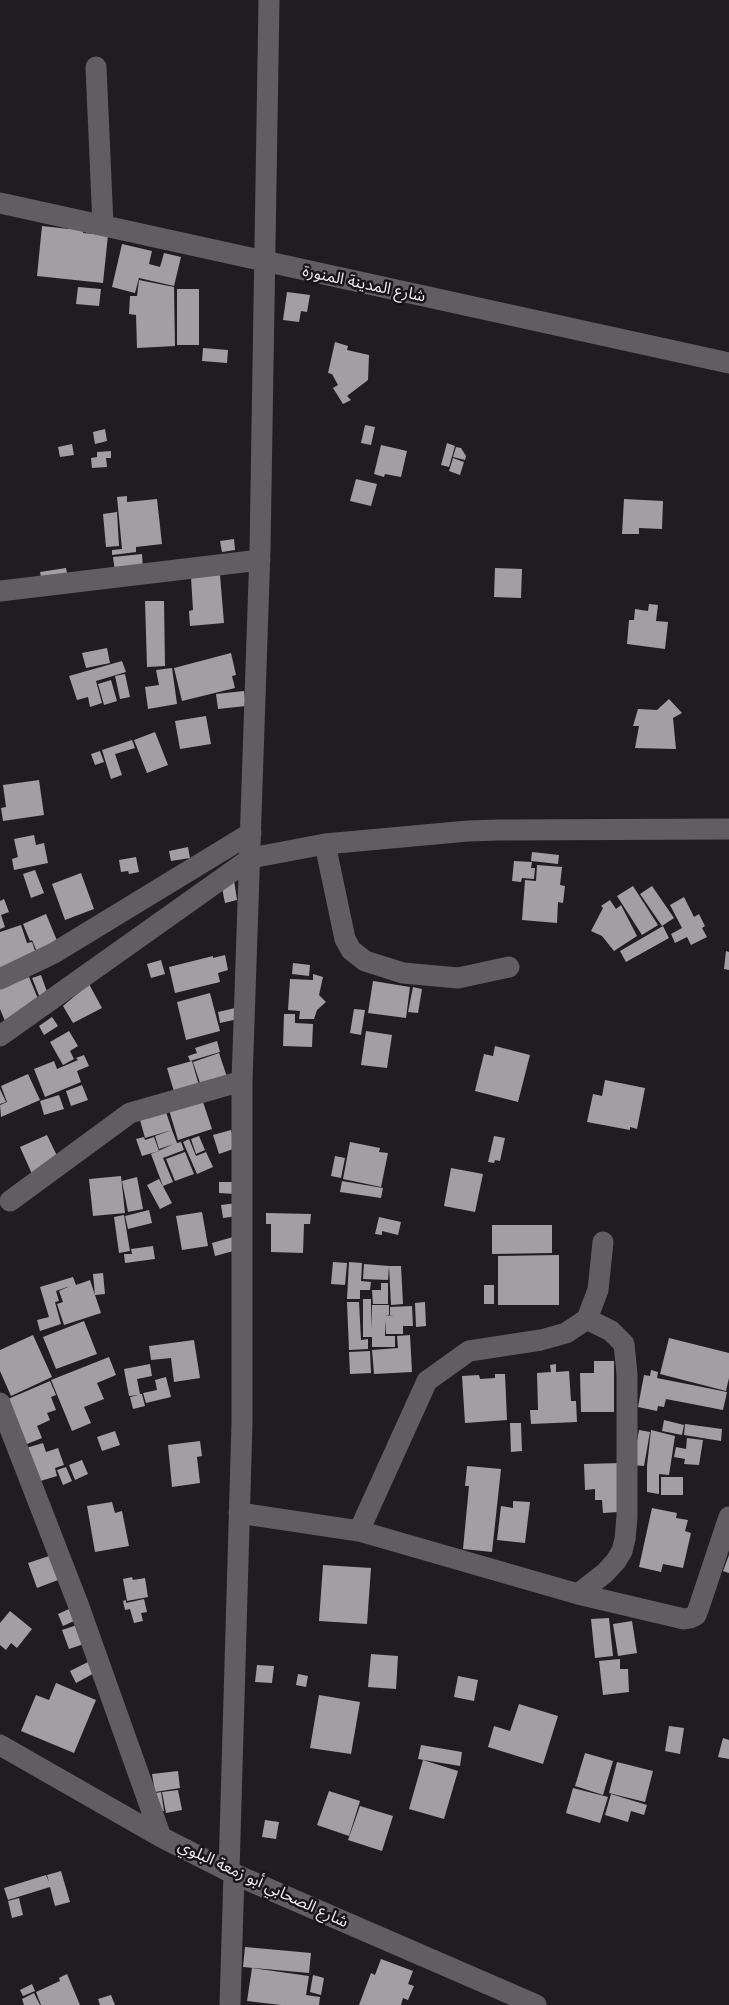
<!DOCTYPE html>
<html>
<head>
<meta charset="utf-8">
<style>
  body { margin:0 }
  canvas { display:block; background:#201d21 }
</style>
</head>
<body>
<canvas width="729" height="2005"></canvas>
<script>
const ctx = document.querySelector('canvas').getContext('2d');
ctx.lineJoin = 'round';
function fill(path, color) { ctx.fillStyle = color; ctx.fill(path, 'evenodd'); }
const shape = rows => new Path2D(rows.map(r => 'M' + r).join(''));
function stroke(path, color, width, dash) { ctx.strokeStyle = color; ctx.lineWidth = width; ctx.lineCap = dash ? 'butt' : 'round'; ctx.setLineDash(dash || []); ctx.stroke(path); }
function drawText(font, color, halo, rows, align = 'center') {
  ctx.font = font + ' Montserrat,"Noto Sans Arabic",sans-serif'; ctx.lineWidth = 5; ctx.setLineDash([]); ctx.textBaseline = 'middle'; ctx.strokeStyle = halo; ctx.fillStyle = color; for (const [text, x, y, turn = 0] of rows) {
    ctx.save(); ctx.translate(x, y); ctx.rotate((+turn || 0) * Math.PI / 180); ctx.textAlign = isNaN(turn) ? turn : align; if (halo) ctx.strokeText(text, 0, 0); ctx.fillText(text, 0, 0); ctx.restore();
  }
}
fill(shape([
  [42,226,69,229,69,227,83,228,83,233,108,235,103,283,37,276],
  [122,244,152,251,149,264,160,267,164,253,181,257,174,286,139,278,135,293,112,287],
  [139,280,174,287,175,346,137,348,136,315,129,314,130,296,137,296],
  [78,287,101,289,99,306,76,304],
  [177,289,199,289,199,345,177,345],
  [287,292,310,295,307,312,301,311,299,322,283,320],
  [335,342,348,346,347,350,369,355,368,380,347,396,351,400,343,404,333,388,338,385,332,374,328,373],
  [203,348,228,350,227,363,202,361],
  [365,425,375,427,371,445,361,443],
  [105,429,107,441,95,444,93,432],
  [447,443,455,446,449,467,441,465],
  [72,444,74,455,60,457,58,447],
  [381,445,407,451,401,477,385,474,384,477,374,474],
  [456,447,461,448,466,456,465,460,453,457],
  [111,451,111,458,106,458,107,467,92,468,91,458,97,457,97,452],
  [453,458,464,462,460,475,449,471],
  [356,479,377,484,371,506,350,501],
  [127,496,127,502,157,499,162,544,136,547,136,552,112,555,112,550,122,549,117,497],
  [624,499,663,501,662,529,639,528,639,534,622,534],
  [117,512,119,546,106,547,103,514],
  [234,539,235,550,222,552,220,541],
  [142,554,143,569,115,572,113,557],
  [66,568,68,578,42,582,40,572],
  [495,568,522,569,521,598,494,597],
  [220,575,224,623,190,626,189,611,193,610,191,577],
  [145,601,164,601,165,666,147,667],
  [649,604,658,605,656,621,668,622,665,649,627,644,629,620,634,620,635,609,648,611],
  [107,648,110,663,86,668,82,653],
  [231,653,236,675,232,676,235,688,182,701,174,668],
  [122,661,126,672,96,681,102,703,90,707,88,697,77,700,69,676],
  [172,668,177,704,148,709,145,687,159,685,156,670],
  [125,674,130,697,120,699,115,676],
  [111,680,117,701,104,705,98,684],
  [244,691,246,706,218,709,216,694],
  [669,699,682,713,673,718,676,749,635,748,639,726,633,726,638,709,657,710],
  [206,716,211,744,180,749,175,721],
  [155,732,168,765,147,773,134,740],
  [132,740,135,748,115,754,122,775,111,779,102,750],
  [100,751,104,762,95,765,91,754],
  [39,780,44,815,3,821,1,808,6,807,3,785],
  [34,835,36,845,44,843,48,863,14,870,12,859,18,857,14,839],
  [188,847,190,858,171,861,169,851],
  [532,852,559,855,558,864,531,861],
  [136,857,139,872,129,874,128,871,121,872,119,860],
  [514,861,532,862,531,868,535,868,534,879,522,878,521,882,512,881],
  [537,865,562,867,560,885,565,886,563,903,558,902,557,923,522,920,525,880,536,881],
  [35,870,44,893,31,898,23,874],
  [81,873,94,909,65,920,52,884],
  [234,880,237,900,225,903,221,883],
  [633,886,658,925,642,935,617,896],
  [652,886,674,918,662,926,640,894],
  [684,897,694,917,699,914,705,926,702,928,707,937,691,945,687,937,675,943,671,934,682,928,670,905],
  [4,899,9,912,1,915,5,927,0,929,0,901],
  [610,900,616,909,621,905,637,936,614,951,602,936,591,931,603,908,601,906],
  [46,914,58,943,37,952,32,940,30,941,23,924],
  [21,925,27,943,32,942,37,956,0,969,0,932],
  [663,926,669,938,626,962,620,951],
  [726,951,729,952,729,970,724,969],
  [225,955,228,970,218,973,220,982,175,993,169,967,213,956,213,958],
  [161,960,165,974,151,978,147,964],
  [293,963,310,965,309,976,292,974],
  [313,974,323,977,319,995,326,1002,317,1010,314,1019,299,1019,300,1011,288,1010,290,979,313,980],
  [41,975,50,1000,42,1003,32,978],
  [29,977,41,1006,5,1021,0,1009,0,989],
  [373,981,410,987,406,1018,368,1013],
  [89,984,102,1008,73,1023,63,1006],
  [413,987,422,989,418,1013,408,1012],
  [210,993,220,1031,186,1040,177,1002],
  [235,1008,238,1019,220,1023,218,1012],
  [354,1009,365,1010,361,1035,350,1033],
  [284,1014,295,1014,295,1023,313,1024,312,1047,283,1046],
  [52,1017,58,1026,44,1035,39,1026],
  [69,1031,78,1046,70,1051,74,1059,63,1065,50,1042],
  [366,1031,392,1035,387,1068,361,1065],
  [217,1041,220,1052,190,1061,188,1056,197,1053,195,1048],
  [495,1046,530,1055,518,1102,475,1091,484,1054,493,1056],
  [219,1053,228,1080,202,1089,193,1062],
  [84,1055,89,1066,77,1071,81,1082,45,1097,34,1069,54,1061,57,1069,78,1060,76,1058],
  [192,1061,200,1089,175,1095,167,1068],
  [28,1074,40,1100,1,1117,0,1105,7,1102,1,1086],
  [605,1080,645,1088,637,1129,630,1127,630,1130,587,1122,593,1094,602,1096],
  [82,1085,88,1100,71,1106,66,1091],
  [0,1089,6,1102,0,1104],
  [59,1095,64,1109,44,1115,40,1101],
  [202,1099,212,1129,178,1140,169,1110],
  [166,1112,172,1130,145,1138,140,1120],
  [172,1130,177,1143,181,1142,184,1150,163,1158,173,1182,163,1186,151,1154,174,1144,159,1149,155,1136],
  [231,1130,236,1148,219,1154,213,1135],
  [47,1135,60,1162,32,1174,20,1147],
  [199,1136,205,1150,196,1154,191,1139],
  [494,1136,505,1138,500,1161,495,1160,494,1163,488,1162],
  [144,1137,145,1140,154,1137,159,1151,142,1156,136,1139],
  [189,1139,196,1156,206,1152,213,1167,197,1174,183,1142],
  [350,1142,380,1148,379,1152,388,1153,381,1187,343,1179],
  [185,1152,194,1174,175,1181,166,1159],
  [335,1156,345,1158,341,1178,331,1176],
  [451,1168,483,1174,475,1212,444,1206],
  [121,1176,125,1213,93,1216,89,1179],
  [137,1177,143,1209,128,1212,122,1181],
  [159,1179,172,1203,160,1209,147,1185],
  [342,1181,383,1188,381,1198,340,1192],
  [219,1182,235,1182,235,1194,219,1193],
  [237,1203,238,1216,223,1218,221,1205],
  [149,1210,152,1223,128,1229,125,1216],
  [202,1212,208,1246,182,1250,176,1216],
  [266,1213,311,1214,310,1224,304,1224,303,1253,271,1252,271,1224,266,1224],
  [124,1215,130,1251,119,1253,114,1217],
  [379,1217,401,1222,398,1235,382,1231,382,1235,375,1234],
  [492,1225,552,1225,552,1253,492,1254],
  [233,1237,237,1250,215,1256,212,1243],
  [153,1246,155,1259,125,1263,124,1254,132,1254,131,1249],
  [559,1255,559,1305,498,1305,498,1256],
  [333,1262,347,1263,345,1285,331,1284],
  [349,1262,362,1263,361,1281,371,1282,370,1290,360,1290,360,1299,347,1299],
  [364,1264,389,1266,388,1280,363,1279],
  [389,1266,401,1266,403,1304,391,1305],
  [103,1273,105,1294,95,1295,93,1274],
  [73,1277,76,1285,90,1280,101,1313,64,1325,57,1304,63,1302,59,1291,70,1286,56,1291,59,1301,55,1302,61,1324,40,1331,37,1320,49,1317,40,1287],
  [381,1283,388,1283,388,1304,373,1304,372,1290,381,1290],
  [484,1285,494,1285,494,1304,484,1304],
  [363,1299,371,1299,371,1330,372,1305,389,1305,389,1315,385,1316,394,1315,390,1315,390,1307,412,1306,413,1326,403,1326,403,1334,386,1334,385,1320,385,1336,395,1336,395,1347,372,1347,372,1337,363,1337],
  [347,1302,359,1302,361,1340,368,1339,368,1349,349,1350],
  [425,1302,426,1326,416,1327,415,1303],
  [84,1321,97,1354,56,1369,43,1337],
  [33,1335,52,1377,11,1396,0,1371,0,1350],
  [410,1335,412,1372,374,1374,372,1350,398,1348,397,1336],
  [669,1338,729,1353,729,1378,726,1391,660,1374],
  [194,1340,200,1378,174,1382,171,1358,151,1360,149,1346],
  [370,1351,371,1373,350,1374,349,1352],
  [109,1357,116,1375,97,1383,104,1399,84,1407,91,1423,72,1431,51,1380],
  [594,1361,614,1361,614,1412,581,1412,580,1373,594,1373],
  [150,1364,152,1376,137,1379,140,1394,142,1394,145,1406,133,1409,130,1397,138,1395,129,1396,124,1369],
  [556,1364,556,1372,569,1371,571,1401,576,1401,577,1422,531,1424,530,1410,538,1410,537,1373,551,1372,550,1365],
  [651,1370,658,1372,657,1378,727,1392,723,1410,666,1399,664,1407,658,1406,657,1411,638,1407,644,1375,650,1376],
  [495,1374,505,1374,507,1420,465,1423,462,1376,479,1375,480,1379,495,1378],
  [166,1377,171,1397,146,1403,143,1393,157,1390,155,1380],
  [50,1381,56,1395,51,1397,56,1410,47,1413,50,1420,37,1426,42,1438,27,1444,8,1399],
  [664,1420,684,1425,682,1435,662,1431],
  [510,1423,521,1423,522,1451,511,1452],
  [685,1424,722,1429,721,1441,684,1435],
  [639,1430,650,1432,644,1466,633,1465],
  [651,1430,675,1436,669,1475,659,1474,659,1494,647,1492,647,1466],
  [115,1431,120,1445,102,1451,97,1437],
  [687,1438,703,1440,699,1465,684,1464,685,1459,674,1457,676,1447,686,1449],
  [200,1441,202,1456,197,1457,200,1483,172,1487,168,1445],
  [43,1443,46,1452,58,1448,64,1465,55,1468,57,1476,37,1482,26,1448],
  [82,1460,88,1474,75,1480,69,1465],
  [621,1463,618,1512,603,1513,602,1500,595,1500,595,1489,585,1490,584,1464],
  [467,1466,501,1469,492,1552,463,1549,469,1486,465,1486],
  [66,1467,72,1481,63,1485,57,1470],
  [661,1477,683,1477,683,1495,661,1495],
  [513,1501,530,1502,525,1543,497,1540,501,1506,513,1508],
  [112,1502,115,1513,122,1511,129,1546,95,1552,87,1506],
  [652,1508,677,1513,676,1518,688,1520,685,1531,691,1533,683,1568,663,1564,661,1572,639,1567],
  [729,1555,729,1573,723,1571],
  [49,1556,58,1580,37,1588,28,1563],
  [323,1565,371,1568,367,1624,319,1621],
  [132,1577,133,1580,145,1578,148,1597,127,1601,123,1579],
  [144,1599,147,1612,141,1613,143,1621,134,1623,130,1609,125,1610,123,1601,126,1600,126,1603],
  [69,1609,74,1621,63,1626,58,1614],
  [10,1611,32,1629,17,1648,11,1643,6,1650,0,1645,0,1623],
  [609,1618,613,1656,595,1658,591,1619],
  [632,1621,637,1653,618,1656,613,1624],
  [77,1625,84,1644,69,1649,62,1630],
  [371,1654,398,1656,396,1689,368,1687],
  [94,1659,100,1670,76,1683,70,1671],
  [620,1659,620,1669,628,1669,629,1692,603,1695,599,1661],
  [257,1665,274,1666,272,1683,255,1682],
  [298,1674,308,1676,306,1687,296,1685],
  [458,1676,478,1680,474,1701,454,1697],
  [56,1683,96,1700,74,1753,21,1731,36,1695,49,1700],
  [319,1695,360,1702,351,1754,310,1748],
  [519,1704,558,1716,543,1764,488,1747,494,1726,510,1731],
  [669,1726,684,1728,680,1754,665,1751],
  [723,1738,729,1740,729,1759,718,1757],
  [421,1745,462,1752,460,1766,418,1759],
  [585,1753,613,1761,603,1795,575,1786],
  [423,1760,458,1771,444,1819,409,1809],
  [617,1762,653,1771,645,1802,609,1793],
  [178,1771,180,1788,155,1792,152,1774],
  [573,1788,608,1797,600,1823,566,1813],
  [178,1790,182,1810,166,1813,162,1792],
  [329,1791,360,1801,349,1836,317,1825],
  [161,1792,164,1811,155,1813,151,1794],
  [611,1794,647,1805,644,1815,631,1811,628,1822,605,1815],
  [360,1806,393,1816,382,1851,348,1840],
  [265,1820,279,1822,276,1839,262,1837],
  [61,1871,70,1902,55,1906,50,1887,8,1900,4,1888,46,1875,49,1882,47,1875],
  [19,1898,23,1915,12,1918,8,1901],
  [245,1947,311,1953,309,1973,243,1967],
  [381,1959,413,1971,408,1984,414,1986,408,2000,403,1998,401,2005,359,2005,371,1973,375,1975],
  [252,1968,309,1976,306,1995,320,1997,319,2005,281,2005,247,2001],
  [67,1974,80,2005,41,2005,36,1992,60,1981,59,1978],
  [313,1975,324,1978,321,1995,310,1992],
  [32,1984,35,1991,23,1996,20,1990],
  [34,1993,40,2005,24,2005,22,1999],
  [111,1995,115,2005,100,2005,98,1999]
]), '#a29ea3');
stroke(shape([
  [96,67,103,225],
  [0,203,729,363],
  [0,591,260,560],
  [325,844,345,939,351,950,365,961,403,973,458,978,509,967],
  [0,979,54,953,251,833],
  [0,1036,251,858,325,844,468,831,498,830,729,829],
  [10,1201,130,1113,242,1081],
  [0,1403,78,1604,161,1837],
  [239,1513,359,1531,578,1594,684,1619,690,1618,696,1615,699,1607,729,1517],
  [359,1531,427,1381,469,1351,541,1340,566,1333,587,1319,598,1290,603,1242],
  [578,1594,605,1573,616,1561,622,1551,625,1539,627,1517,627,1374,624,1344,611,1331,587,1319],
  [0,1745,161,1837,234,1874,536,2005],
  [229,1871,242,1423,242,1081,260,550,269,0],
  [230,2005,234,1874]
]), '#615d62', 21);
drawText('16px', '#efedef', '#171417', [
  ["شارع المدينة المنورة",364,284,12],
  ["شارع الصحابي أبو زمعة البلوي",263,1884,25]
]);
</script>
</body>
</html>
